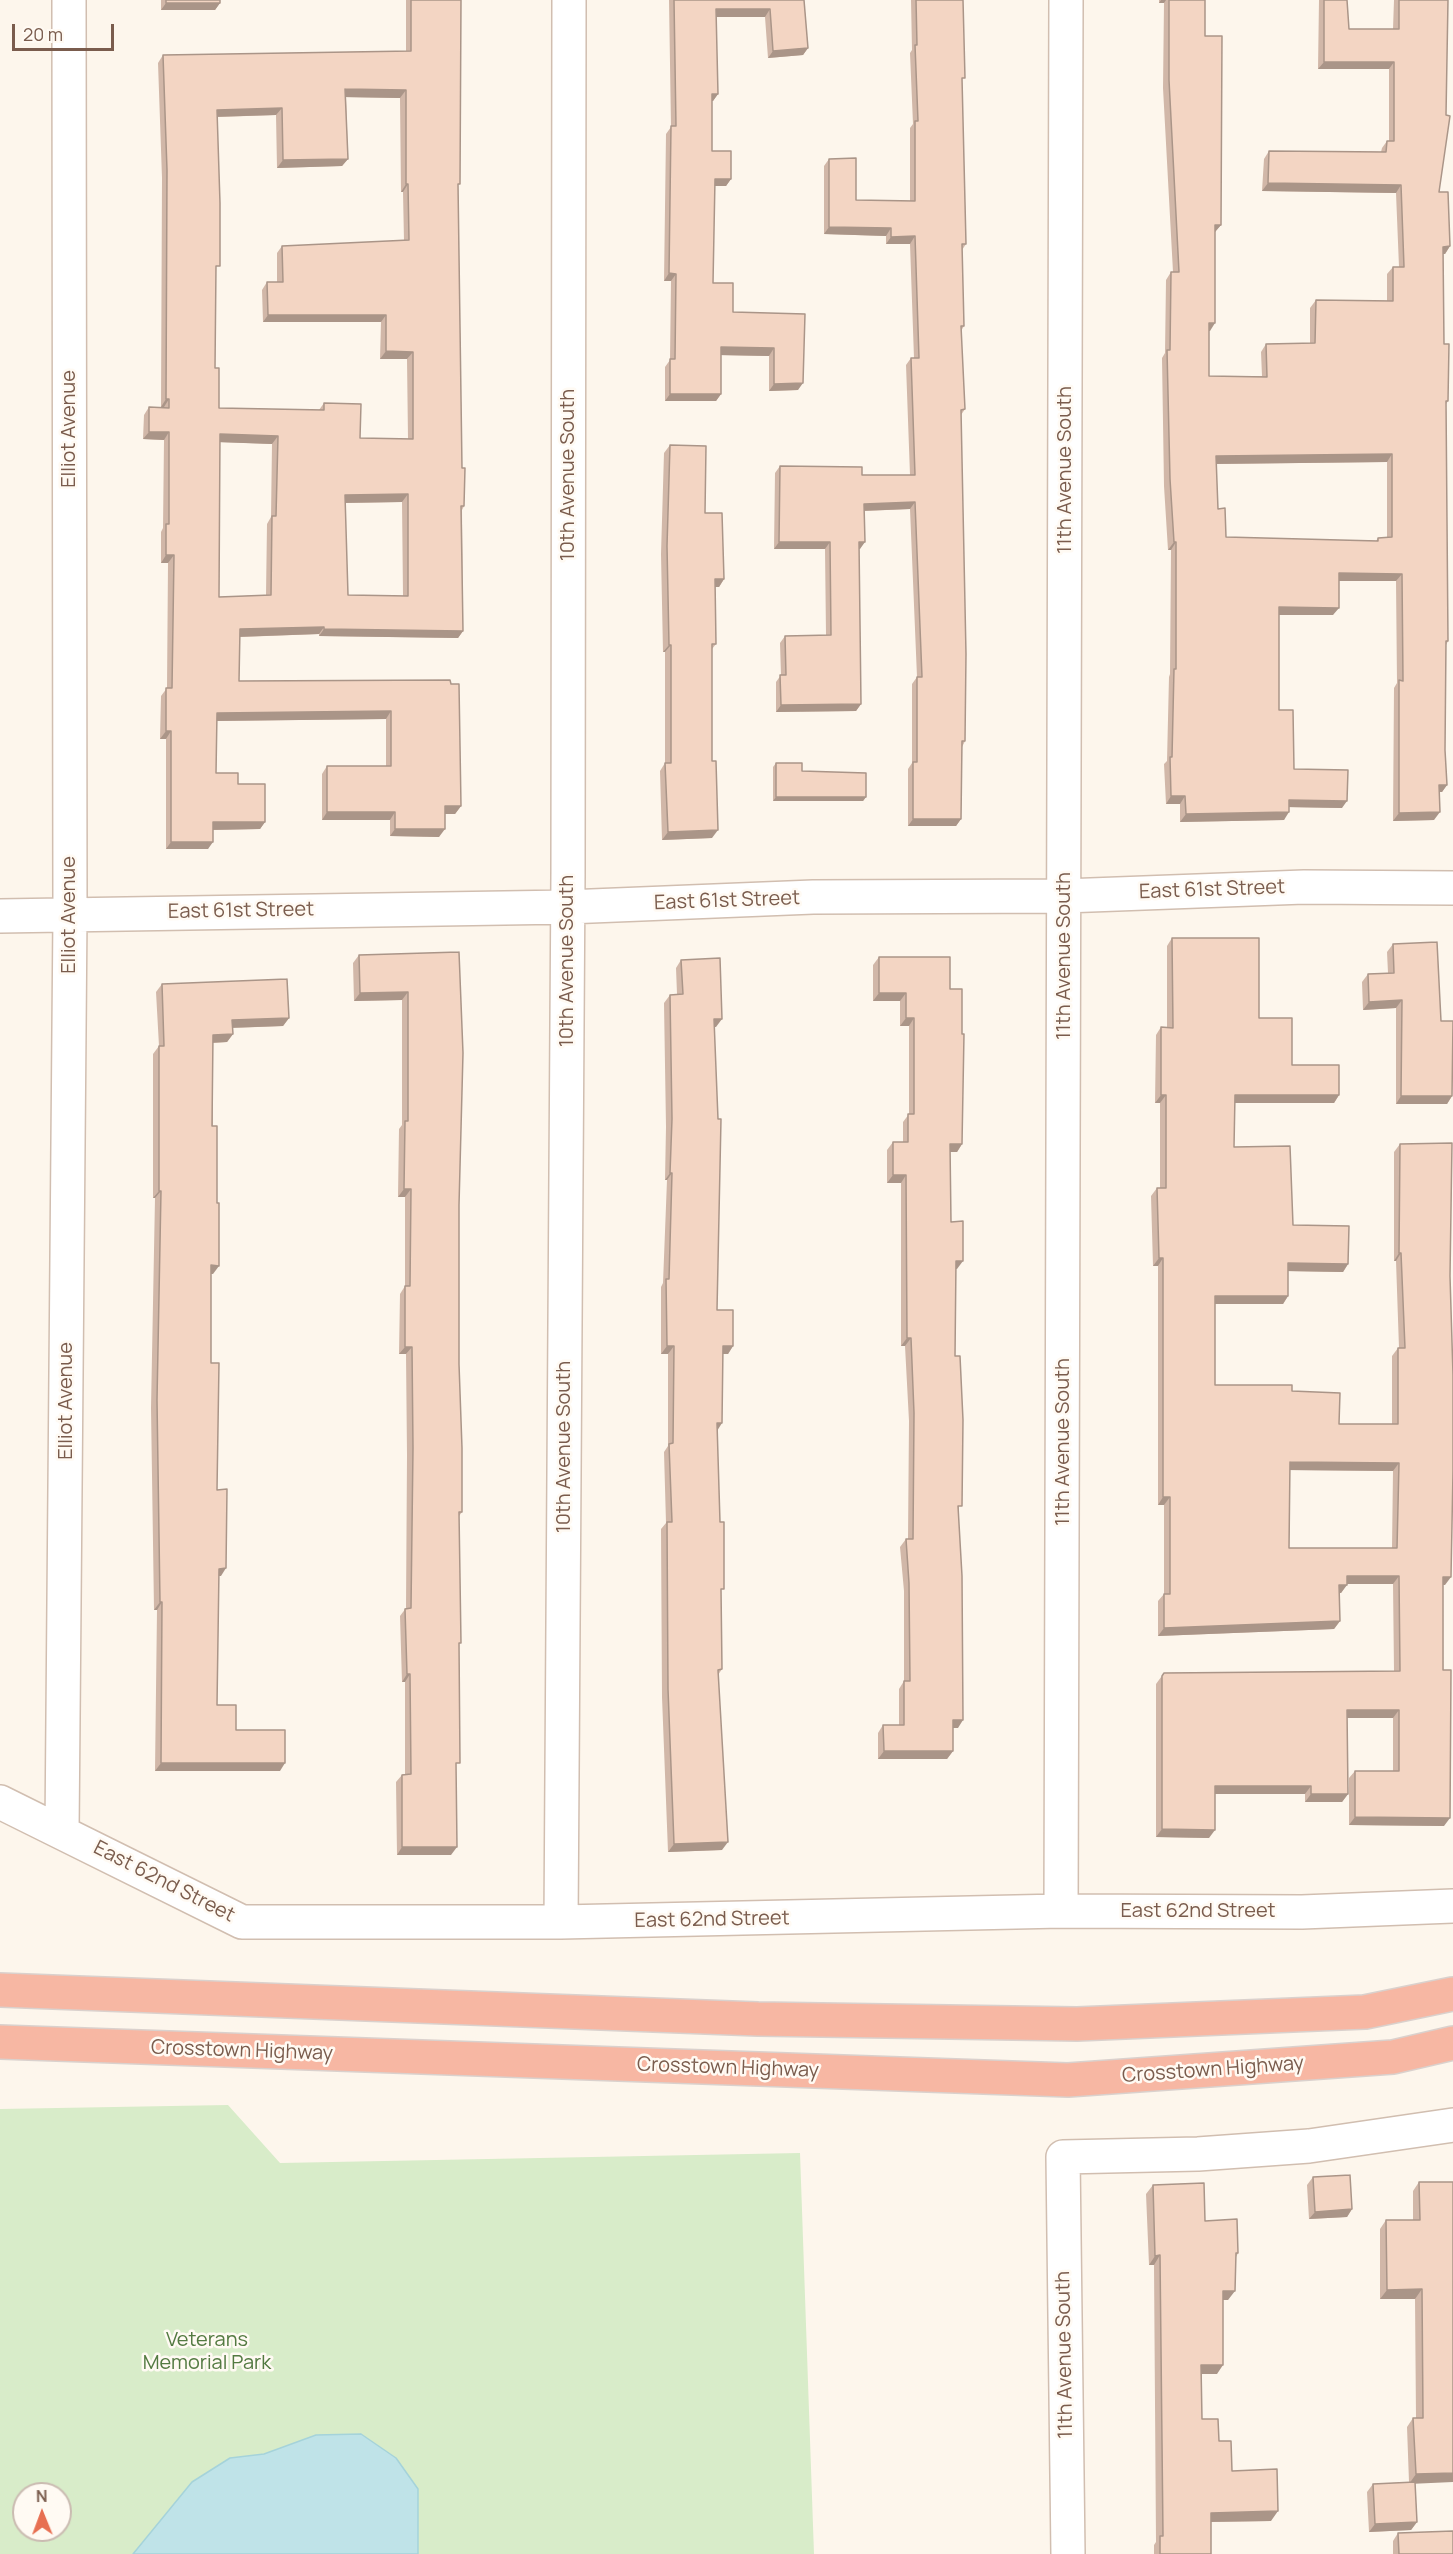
<!DOCTYPE html>
<html>
<head>
<meta charset="utf-8">
<style>
  body { margin:0 }
  #map { position:relative; width:1453px; height:2554px; overflow:hidden; background:#fdf6ec; font-family:Manrope,sans-serif }
  canvas { display:block }
  .north { position:absolute; left:12px; top:2482px; width:60px; height:60px; box-sizing:border-box; background:#fffaf3; border:2px solid #cabbb1; border-radius:50%; rotate:359deg; font-size:16px; font-weight:700; line-height:24px; text-align:center; color:#7a5c4d }
  .north::after { content:''; display:block; margin:auto; width:21px; height:27px; background:#e76f51; clip-path:polygon(50% 0,100% 100%,50% 72%,0 100%) }
  .scale { position:absolute; left:12px; top:24px; width:102px; height:27px; box-sizing:border-box; border:3px solid #7a5c4d; border-top:0; padding-left:8px; font-size:18px; line-height:21px; white-space:nowrap; color:#7a5c4d; -webkit-text-stroke:4px #fffaf3; paint-order:stroke }
</style>
</head>
<body>
<div id="map">
<canvas width="1453" height="2554"></canvas>
<div class="north">N</div>
<div class="scale">20 m</div>
</div>
<script>
const ctx = document.querySelector('canvas').getContext('2d');
ctx.lineJoin = 'round';
function fill(path, color) { ctx.fillStyle = color; ctx.fill(path, 'evenodd'); }
const shape = rows => new Path2D(rows.map(r => 'M' + r).join(''));
function stroke(path, color, width, dash) { ctx.strokeStyle = color; ctx.lineWidth = width; ctx.lineCap = dash ? 'butt' : 'round'; ctx.setLineDash(dash || []); ctx.stroke(path); }
function drawText(font, color, halo, rows, align = 'center') {
  ctx.font = font + ' Manrope,sans-serif'; ctx.lineWidth = 5; ctx.setLineDash([]); ctx.textBaseline = 'middle'; ctx.strokeStyle = halo; ctx.fillStyle = color; for (const [text, x, y, turn = 0] of rows) {
    ctx.save(); ctx.translate(x, y); ctx.rotate((+turn || 0) * Math.PI / 180); ctx.textAlign = isNaN(turn) ? turn : align; if (halo) ctx.strokeText(text, 0, 0); ctx.fillText(text, 0, 0); ctx.restore();
  }
}
fill(shape([
  [228,2105,280,2163,800,2153,814,2554,0,2554,0,2109],
  [24,2494,60,2494,60,2530,24,2530]
]), '#d8ecc9');
const water = shape([
  [361,2434,396,2458,418,2489,418,2554,133,2554,192,2482,230,2458,264,2454,316,2435,361,2434]
]);
fill(water, '#bfe3e8');
stroke(water, '#a5d3da', 1.5);
const minor = shape([
  [0,916,567,907,813,897,1064,896,1304,887,1453,888],
  [0,1802,242,1922,561,1922,1061,1911,1302,1912,1453,1906],
  [62,1831,70,915,69,0],
  [1061,1911,1066,0],
  [561,1922,568,874,569,0],
  [1068,2554,1063,2157,1198,2154,1309,2146,1453,2125]
]);
const motorway = shape([
  [0,1990,758,2019,1077,2024,1365,2012,1453,1994],
  [0,2042,1068,2080,1393,2057,1453,2043]
]);
stroke(minor, '#d1beb0', 36);
stroke(motorway, '#dad1cd', 36);
stroke(minor, '#fff', 33);
stroke(motorway, '#f7b7a3', 33);
fill(shape([
  [161,0,220,0,220,3,215,10,161,10],
  [406,0,461,0,458,186,462,468,464,506,462,510,463,631,458,638,319,636,319,634,240,637,239,681,450,680,461,806,455,814,445,814,439,837,390,836,390,820,322,820,322,774,327,766,386,766,386,719,217,721,216,773,238,784,265,822,260,829,213,830,208,849,166,849,166,739,160,739,161,696,167,688,168,563,161,563,161,532,163,528,164,440,143,439,144,415,149,407,164,408,164,407,161,407,162,178,158,63,163,55,406,51],
  [346,97,400,98,401,192,403,192,404,241,282,246,277,253,277,282,267,282,262,290,263,322,381,322,380,359,407,359,408,439,360,438,324,403,319,410,219,408,215,368,217,117,276,115,277,168,342,166,348,159],
  [220,442,272,444,271,517,267,524,266,595,219,597],
  [402,502,403,596,348,595,345,503],
  [669,0,804,0,808,48,803,55,768,58,765,17,716,17,718,94,713,101,712,101,712,151,731,179,726,186,714,186,713,283,733,312,805,314,798,390,769,391,769,356,721,355,721,394,716,401,665,401,665,367,670,360,671,281,664,281,666,134,671,127],
  [911,0,963,0,962,82,966,244,962,250,964,326,961,331,965,409,961,415,965,741,962,747,961,819,956,826,908,826,908,769,912,763,912,684,917,677,910,509,864,511,860,549,859,549,861,704,856,711,776,712,776,682,781,675,780,643,785,636,826,635,825,549,774,549,775,473,780,466,862,475,910,475,906,365,911,358,914,358,910,244,886,244,886,236,824,234,824,166,829,159,856,200,910,201,910,128,913,124,910,53,912,50],
  [1159,0,1205,0,1205,36,1221,225,1215,232,1210,331,1209,331,1209,376,1262,376,1261,352,1266,344,1310,343,1310,308,1316,300,1387,301,1387,274,1393,267,1399,267,1396,193,1262,191,1264,159,1269,151,1381,152,1382,148,1387,141,1389,141,1389,69,1318,69,1319,0,1347,0,1349,29,1393,29,1394,0,1448,0,1439,192,1450,246,1445,254,1443,254,1444,344,1448,401,1446,404,1448,641,1446,645,1445,750,1447,785,1442,792,1439,792,1434,820,1393,821,1394,688,1397,683,1396,581,1339,581,1333,615,1279,615,1279,710,1294,769,1342,808,1289,807,1284,820,1180,822,1180,804,1166,804,1164,764,1167,761,1169,677,1170,674,1171,550,1168,550,1164,486,1162,358,1165,353,1166,280,1171,272,1173,272,1163,88,1164,3,1159,3],
  [1387,462,1387,537,1378,538,1376,541,1226,537,1218,509,1216,464],
  [670,445,705,513,724,579,719,587,715,587,716,644,712,649,712,838,662,840,660,771,665,763,665,652,663,652,661,554,664,453],
  [776,763,802,771,866,797,863,801,773,801,773,767],
  [1172,938,1259,1018,1292,1065,1339,1095,1334,1103,1234,1103,1234,1147,1293,1225,1348,1264,1343,1272,1288,1271,1288,1296,1283,1304,1215,1304,1215,1385,1292,1391,1339,1424,1392,1424,1392,1356,1398,1348,1399,1348,1396,1261,1394,1261,1394,1152,1400,1144,1445,1585,1443,1585,1444,1826,1349,1825,1349,1778,1355,1771,1393,1771,1393,1718,1347,1718,1348,1794,1342,1802,1305,1802,1305,1794,1215,1794,1209,1838,1156,1837,1156,1684,1164,1673,1394,1671,1393,1584,1347,1584,1341,1593,1339,1593,1340,1621,1334,1629,1158,1636,1158,1601,1164,1594,1164,1505,1158,1505,1158,1266,1153,1266,1151,1196,1157,1188,1160,1188,1160,1103,1155,1103,1156,1035,1161,1027,1167,1028,1167,946],
  [1290,1470,1393,1471,1392,1548,1289,1548],
  [1393,944,1441,1021,1452,1096,1447,1104,1396,1104,1396,1008,1363,1010,1362,982,1368,974,1388,973,1387,952],
  [459,952,459,1364,462,1512,459,1516,459,1646,456,1768,451,1855,397,1855,396,1782,402,1775,405,1774,405,1682,402,1682,400,1616,406,1608,407,1455,406,1354,399,1354,400,1294,405,1286,405,1197,398,1197,399,1129,402,1125,402,1000,354,1001,353,963,359,955],
  [879,957,950,989,962,1144,957,1152,950,1152,951,1222,957,1269,956,1269,955,1356,959,1512,958,1728,953,1728,953,1751,947,1759,878,1759,878,1733,883,1725,899,1725,899,1689,904,1681,904,1591,900,1547,906,1539,908,1539,909,1421,905,1346,901,1346,901,1183,887,1183,887,1150,893,1142,903,1142,903,1122,909,1114,909,1026,900,1026,900,1001,873,1001,873,965],
  [681,960,716,1027,714,1027,717,1310,733,1346,728,1354,723,1354,717,1430,721,1592,722,1669,718,1675,722,1850,668,1852,662,1697,661,1529,666,1523,664,1452,668,1446,668,1354,661,1354,661,1287,663,1283,667,1180,665,1180,666,1127,664,1003,670,995,677,994,676,968],
  [162,984,289,1018,283,1026,232,1028,233,1034,227,1042,213,1043,213,1274,211,1274,211,1363,221,1576,219,1576,217,1705,236,1730,280,1771,155,1771,157,1610,154,1610,151,1408,155,1198,153,1198,153,1054,159,1046,156,992],
  [1313,2177,1352,2209,1347,2217,1309,2219,1307,2185],
  [1419,2182,1453,2182,1415,2483,1417,2522,1411,2530,1369,2532,1367,2492,1373,2484,1409,2482,1407,2427,1413,2418,1416,2418,1415,2299,1380,2299,1380,2229,1386,2220,1413,2220,1413,2191],
  [1153,2185,1205,2221,1238,2253,1236,2257,1228,2300,1223,2300,1217,2374,1202,2374,1202,2419,1219,2441,1232,2471,1271,2521,1211,2522,1211,2554,1154,2554,1154,2545,1156,2542,1154,2265,1149,2265,1146,2194],
  [1398,2533,1453,2554,1393,2554,1393,2541]
]), '#d1b7a8');
fill(shape([
  [1161,0,1166,0,1164,3,1159,3],
  [166,3,220,3,215,10,161,10],
  [716,9,770,9,765,17,711,17],
  [808,48,803,55,768,58,773,51],
  [1324,62,1394,62,1389,69,1318,69],
  [345,89,406,90,400,98,340,97],
  [712,94,718,94,713,101,707,101],
  [282,108,276,115,211,117,217,110],
  [348,159,342,166,277,168,283,160],
  [715,179,731,179,726,186,710,186],
  [1268,183,1401,185,1396,193,1262,191],
  [406,184,408,184,403,192,401,192],
  [1215,225,1221,225,1215,232],
  [829,227,891,228,886,236,824,234],
  [915,236,910,244,886,244,891,237],
  [1450,246,1445,254,1438,254,1443,247],
  [669,273,676,274,671,281,664,281],
  [268,315,386,315,381,322,263,322],
  [1209,323,1215,323,1210,331,1204,331],
  [721,347,774,348,769,356,716,355],
  [386,351,413,352,407,359,380,359],
  [803,383,798,390,769,391,774,384],
  [670,394,721,394,716,401,665,401],
  [166,399,169,399,164,407,161,407],
  [149,432,169,432,164,440,143,439],
  [220,434,278,436,272,444,215,442],
  [1392,454,1387,462,1211,464,1216,456],
  [408,494,402,502,339,503,345,495],
  [915,502,910,509,859,511,864,504],
  [779,542,830,542,825,549,774,549],
  [859,542,865,542,860,549,854,549],
  [1174,542,1176,542,1171,550,1168,550],
  [166,555,174,555,168,563,161,563],
  [1339,573,1402,574,1396,581,1334,581],
  [715,579,724,579,719,587,710,587],
  [1279,607,1339,608,1333,615,1273,615],
  [324,627,319,634,235,637,240,629],
  [324,629,463,631,458,638,319,636],
  [669,645,671,645,665,652,663,652],
  [861,704,856,711,776,712,781,705],
  [391,711,386,719,212,721,217,713],
  [166,731,171,731,166,739,160,739],
  [1439,785,1447,785,1442,792,1434,792],
  [1171,796,1185,796,1180,804,1166,804],
  [776,797,866,797,863,801,773,801],
  [1289,800,1347,801,1342,808,1284,807],
  [445,806,461,806,455,814,439,814],
  [327,812,395,812,390,820,322,820],
  [1289,812,1284,820,1180,822,1186,814],
  [1440,812,1434,820,1393,821,1399,813],
  [913,819,961,819,956,826,908,826],
  [213,822,265,822,260,829,208,830],
  [395,829,445,829,439,837,390,836],
  [718,830,712,838,662,840,668,832],
  [171,842,213,842,208,849,166,849],
  [408,992,402,1000,354,1001,360,993],
  [879,993,906,993,900,1001,873,1001],
  [1402,1000,1396,1008,1363,1010,1369,1002],
  [289,1018,283,1026,226,1028,232,1020],
  [906,1018,914,1018,909,1026,900,1026],
  [714,1019,722,1019,716,1027,709,1027],
  [233,1034,227,1042,207,1043,213,1035],
  [1161,1095,1166,1095,1160,1103,1155,1103],
  [1235,1095,1339,1095,1334,1103,1229,1103],
  [1401,1096,1452,1096,1447,1104,1396,1104],
  [950,1144,962,1144,957,1152,945,1152],
  [670,1173,672,1173,667,1180,665,1180],
  [893,1175,906,1175,901,1183,887,1183],
  [404,1189,411,1189,405,1197,398,1197],
  [159,1191,161,1191,155,1198,153,1198],
  [1399,1253,1401,1253,1396,1261,1394,1261],
  [1159,1258,1163,1258,1158,1266,1153,1266],
  [956,1261,963,1261,957,1269,950,1269],
  [1288,1263,1348,1264,1343,1272,1283,1271],
  [211,1265,219,1266,213,1274,205,1273],
  [1215,1296,1288,1296,1283,1304,1209,1304],
  [907,1338,911,1338,905,1346,901,1346],
  [667,1346,674,1346,668,1354,661,1354],
  [723,1346,733,1346,728,1354,717,1354],
  [405,1347,412,1347,406,1354,399,1354],
  [717,1423,722,1423,717,1431],
  [1290,1462,1399,1463,1393,1471,1284,1470],
  [1163,1497,1170,1497,1164,1505,1158,1505],
  [226,1568,221,1576,214,1576,219,1569],
  [1347,1576,1399,1576,1393,1584,1341,1584],
  [1443,1577,1451,1577,1445,1585,1437,1584],
  [1339,1585,1347,1585,1341,1593,1333,1593],
  [160,1602,162,1602,157,1610,154,1610],
  [1340,1621,1334,1629,1158,1636,1164,1628],
  [407,1674,410,1674,405,1682,402,1682],
  [1347,1710,1399,1710,1393,1718,1341,1718],
  [953,1720,963,1720,958,1728,947,1728],
  [884,1751,953,1751,947,1759,878,1759],
  [161,1763,285,1763,280,1771,155,1771],
  [1215,1786,1311,1786,1305,1794,1210,1794],
  [1311,1794,1348,1794,1342,1802,1305,1802],
  [1355,1817,1450,1818,1444,1826,1349,1825],
  [1162,1829,1215,1830,1209,1838,1156,1837],
  [728,1842,722,1850,668,1852,674,1844],
  [402,1847,457,1847,451,1855,397,1855],
  [1352,2209,1347,2217,1309,2219,1315,2212],
  [1160,2255,1154,2265,1149,2265,1155,2256],
  [1422,2289,1415,2299,1380,2299,1387,2290],
  [1223,2291,1235,2291,1228,2300,1216,2300],
  [1201,2365,1223,2365,1217,2374,1195,2374],
  [1453,2473,1453,2482,1409,2484,1416,2474],
  [1278,2511,1271,2521,1205,2522,1211,2513],
  [1417,2522,1411,2530,1369,2532,1375,2524]
]), '#aa9588');
const building = shape([
  [166,0,220,0,220,3,166,3,166,0],
  [411,0,461,0,460,184,458,184,462,468,465,468,464,506,461,506,463,631,324,629,324,627,240,629,239,681,450,680,451,684,459,684,461,806,445,806,445,829,395,829,395,812,327,812,327,766,391,766,391,711,217,713,216,773,238,773,238,784,265,784,265,822,213,822,213,842,171,842,171,731,166,731,166,688,172,688,174,555,166,555,166,524,169,524,169,432,149,432,149,407,169,408,169,399,166,399,167,170,163,55,411,51,411,0],
  [345,89,406,90,406,184,408,184,409,240,282,246,283,282,267,282,268,315,386,315,386,351,413,352,413,439,360,438,361,404,324,403,324,410,219,408,219,368,215,368,216,266,220,266,220,203,217,110,282,108,283,160,348,159,345,89],
  [220,434,278,436,276,516,272,516,271,595,219,597,220,434],
  [408,494,408,596,348,595,345,495,408,494],
  [674,0,804,0,808,48,773,51,770,9,716,9,718,94,712,94,712,151,731,151,731,179,715,179,713,283,733,283,733,312,805,314,803,383,774,384,774,348,721,347,721,394,670,394,670,359,675,359,676,274,669,273,671,126,676,126,674,0],
  [916,0,963,0,965,78,962,78,966,244,962,244,964,326,961,326,965,409,961,410,966,654,965,741,962,741,961,819,913,819,913,762,917,762,917,677,922,677,915,502,864,504,865,542,859,542,861,704,781,705,780,675,786,675,785,636,831,635,830,542,779,542,780,466,862,467,862,475,915,475,911,358,919,358,915,236,891,237,891,228,829,227,829,159,856,158,856,200,915,201,915,121,918,121,915,45,917,45,916,0],
  [1169,0,1205,0,1205,36,1222,36,1221,225,1215,225,1215,323,1209,323,1209,376,1267,377,1266,344,1315,343,1316,300,1393,301,1393,267,1404,267,1401,185,1268,183,1269,151,1386,152,1387,141,1394,141,1394,62,1324,62,1324,0,1347,0,1349,29,1399,29,1399,0,1448,0,1446,115,1450,116,1439,192,1448,192,1450,246,1443,247,1444,344,1449,344,1448,401,1446,401,1448,641,1446,641,1445,750,1447,785,1439,785,1440,812,1399,813,1399,680,1403,681,1402,574,1339,573,1339,608,1279,607,1279,710,1293,710,1294,769,1348,770,1347,801,1289,800,1289,812,1186,814,1185,796,1171,796,1170,757,1172,757,1174,669,1176,669,1176,542,1174,542,1170,479,1167,350,1170,350,1171,272,1179,272,1169,80,1169,0],
  [1392,454,1392,537,1378,538,1378,541,1226,537,1225,508,1218,509,1216,456,1392,454],
  [670,445,706,446,705,513,722,513,724,579,715,579,716,644,712,644,712,761,716,761,718,830,668,832,665,763,671,763,671,645,669,645,667,546,670,445],
  [776,763,802,763,802,771,866,773,866,797,776,797,776,763],
  [1172,938,1259,938,1259,1018,1292,1018,1292,1065,1339,1065,1339,1095,1235,1095,1234,1147,1290,1146,1293,1225,1349,1226,1348,1264,1288,1263,1288,1296,1215,1296,1215,1385,1292,1385,1292,1391,1340,1393,1339,1424,1398,1424,1398,1348,1405,1348,1401,1253,1399,1253,1400,1144,1452,1143,1450,1276,1453,1375,1453,1471,1451,1577,1443,1577,1443,1670,1451,1670,1450,1818,1355,1817,1355,1771,1399,1771,1399,1710,1347,1710,1348,1794,1311,1794,1311,1786,1215,1786,1215,1830,1162,1829,1162,1676,1164,1673,1400,1671,1399,1576,1347,1576,1347,1585,1339,1585,1340,1621,1164,1628,1164,1594,1170,1594,1170,1497,1163,1497,1163,1258,1159,1258,1157,1188,1166,1188,1166,1095,1161,1095,1161,1027,1173,1028,1172,938],
  [1290,1462,1399,1463,1397,1548,1289,1548,1290,1462],
  [1437,942,1441,1021,1453,1021,1452,1096,1401,1096,1402,1000,1369,1002,1368,974,1394,973,1393,944,1437,942],
  [459,952,463,1053,459,1205,459,1364,462,1448,462,1512,459,1512,461,1643,459,1643,460,1763,456,1763,457,1847,402,1847,402,1775,411,1774,410,1674,407,1674,405,1609,411,1608,413,1448,412,1347,405,1347,405,1286,410,1286,411,1189,404,1189,405,1121,408,1121,408,992,360,993,359,955,459,952],
  [879,957,950,957,950,989,962,989,962,1034,964,1034,962,1144,950,1144,951,1222,963,1221,963,1261,956,1261,955,1356,960,1356,963,1420,962,1506,958,1506,962,1576,963,1720,953,1720,953,1751,884,1751,883,1725,904,1725,904,1681,910,1681,909,1583,906,1539,913,1539,914,1413,911,1338,907,1338,906,1175,893,1175,893,1142,908,1142,908,1114,914,1114,914,1018,906,1018,906,993,879,993,879,957],
  [720,958,722,1019,714,1019,718,1119,721,1119,717,1310,733,1310,733,1346,723,1346,722,1423,717,1423,720,1522,724,1522,724,1589,721,1589,722,1669,718,1670,728,1842,674,1844,668,1689,667,1522,672,1522,669,1444,673,1443,674,1346,667,1346,666,1279,669,1279,672,1173,670,1173,672,1119,670,995,683,994,681,960,720,958],
  [287,979,289,1018,232,1020,233,1034,213,1035,212,1126,217,1126,217,1203,219,1203,219,1266,211,1265,211,1363,219,1363,217,1490,227,1489,226,1568,219,1569,217,1705,236,1705,236,1730,285,1730,285,1763,161,1763,162,1602,160,1602,157,1400,161,1191,159,1191,159,1046,164,1046,162,984,287,979],
  [1350,2175,1352,2209,1315,2212,1313,2177,1350,2175],
  [1419,2182,1453,2182,1453,2473,1416,2474,1413,2418,1423,2418,1422,2289,1387,2290,1386,2220,1420,2220,1419,2182],
  [1204,2183,1205,2221,1237,2219,1238,2253,1236,2253,1235,2291,1223,2291,1223,2365,1201,2365,1202,2419,1218,2419,1219,2441,1231,2441,1232,2471,1277,2469,1278,2511,1211,2513,1211,2554,1160,2554,1160,2536,1163,2536,1160,2255,1155,2256,1153,2185,1204,2183],
  [1415,2482,1417,2522,1375,2524,1373,2484,1415,2482],
  [1453,2531,1453,2554,1399,2554,1398,2533,1453,2531]
]);
fill(building, '#f3d5c3');
stroke(building, '#aa9588', 1.5);
drawText('20px', '#7a5c4d', '#fffaf3', [
  ["Elliot Avenue",69,429,-90],
  ["11th Avenue South",1065,470,-90],
  ["10th Avenue South",568,475,-90],
  ["East 61st Street",1212,890,-2],
  ["East 61st Street",727,901,-2],
  ["East 61st Street",241,911,-1],
  ["Elliot Avenue",69,915,-90],
  ["11th Avenue South",1064,956,-90],
  ["10th Avenue South",567,961,-90],
  ["Elliot Avenue",66,1401,-90],
  ["11th Avenue South",1063,1442,-90],
  ["10th Avenue South",564,1447,-90],
  ["East 62nd Street",164,1882,27],
  ["East 62nd Street",1198,1911],
  ["East 62nd Street",712,1920,-1],
  ["Crosstown Highway",242,2051,2],
  ["Crosstown Highway",728,2068,2],
  ["Crosstown Highway",1213,2070,-4],
  ["11th Avenue South",1065,2355,-91]
]);
drawText('20px', '#537a41', '#fffaf3', [
  ["Veterans",207,2340],
  ["Memorial Park",207,2363]
]);
</script>
</body>
</html>
